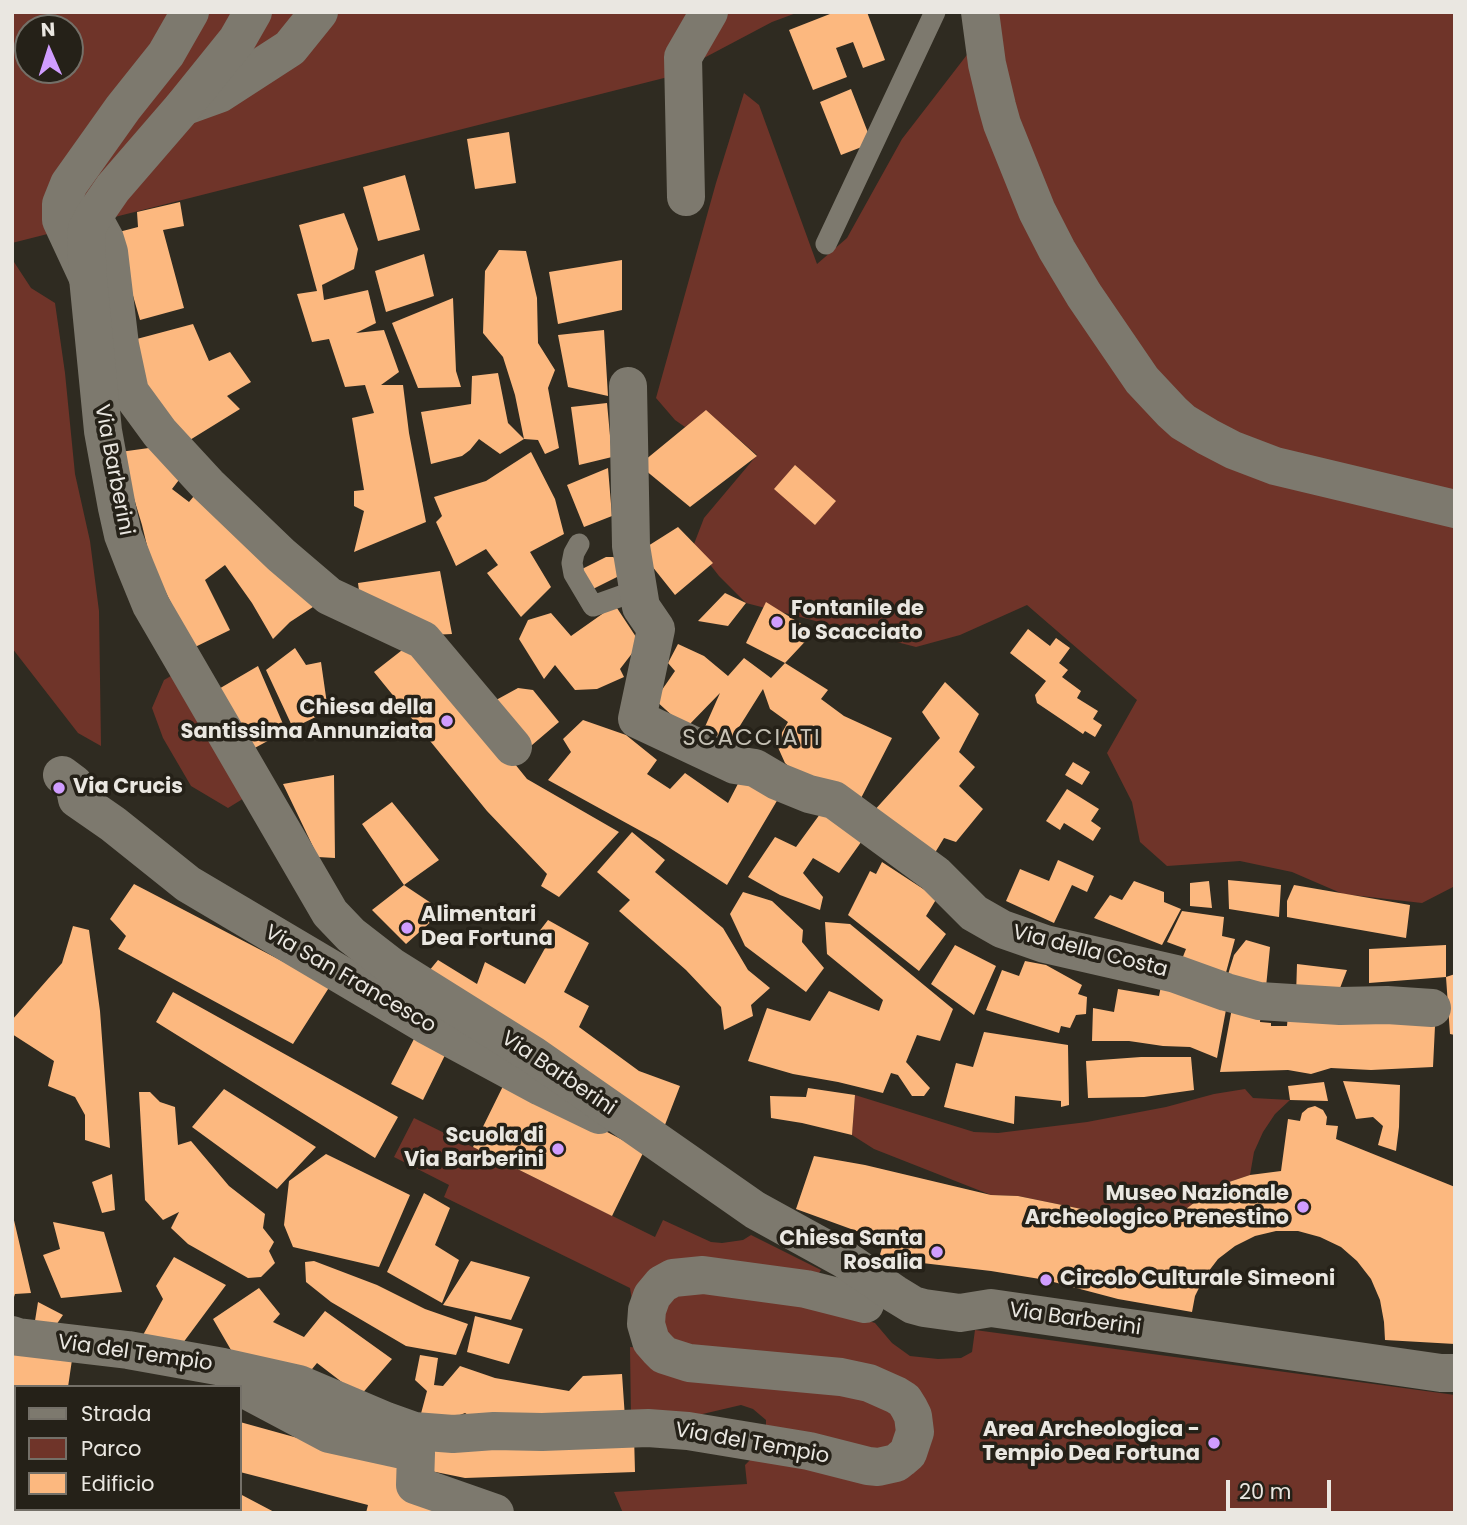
<!DOCTYPE html>
<html>
<head>
<meta charset="utf-8">
<style>
  body { margin:0 }
  #map { position:relative; width:1467px; height:1525px; overflow:hidden; background:#2f2b21; font-family:Poppins,sans-serif }
  canvas { display:block }
  .frame { position:absolute; inset:0; border:14px solid #eae7e1; pointer-events:none }
  .legend { position:absolute; left:14px; top:1385px; width:228px; height:126px; box-sizing:border-box; background:#252118; border:2px solid #747068; margin:0; padding:9px 12px; list-style:none; font-size:21px; color:#eae7e1 }
  .legend li { display:flex; align-items:center; gap:14px; height:35px }
  .legend b { width:35px; border:2px solid #747068 }
  .north { position:absolute; left:14px; top:14px; width:70px; height:70px; box-sizing:border-box; background:#252118; border:2px solid #747068; border-radius:50%; rotate:357deg; font-size:19px; font-weight:700; line-height:28px; text-align:center; color:#eae7e1 }
  .north::after { content:''; display:block; margin:auto; width:24px; height:32px; background:#d09dff; clip-path:polygon(50% 0,100% 100%,50% 72%,0 100%) }
  .scale { position:absolute; left:1226px; top:1480px; width:105px; height:32px; box-sizing:border-box; border:4px solid #eae7e1; border-top:0; padding-left:9px; font-size:21px; line-height:24px; white-space:nowrap; color:#eae7e1; -webkit-text-stroke:5px #252118; paint-order:stroke }
</style>
</head>
<body>
<div id="map">
<canvas width="1467" height="1525"></canvas>
<div class="frame"></div>
<ul class="legend">
<li><b style="height:9px;background:#7d796e"></b>Strada</li>
<li><b style="height:19px;background:#6f3429"></b>Parco</li>
<li><b style="height:19px;background:#fcb87f"></b>Edificio</li>
</ul>
<div class="north">N</div>
<div class="scale">20 m</div>
</div>
<script>
const ctx = document.querySelector('canvas').getContext('2d');
ctx.lineJoin = 'round';
function fill(path, color) { ctx.fillStyle = color; ctx.fill(path, 'evenodd'); }
const shape = rows => new Path2D(rows.map(r => 'M' + r).join(''));
function stroke(path, color, width, dash) { ctx.strokeStyle = color; ctx.lineWidth = width; ctx.lineCap = dash ? 'butt' : 'round'; ctx.setLineDash(dash || []); ctx.stroke(path); }
function drawText(font, color, halo, rows, align = 'center') {
  ctx.font = font + ' Poppins,sans-serif'; ctx.lineWidth = 7; ctx.setLineDash([]); ctx.textBaseline = 'middle'; ctx.strokeStyle = halo; ctx.fillStyle = color; for (const [text, x, y, turn = 0] of rows) {
    ctx.save(); ctx.translate(x, y); ctx.rotate((+turn || 0) * Math.PI / 180); ctx.textAlign = isNaN(turn) ? turn : align; if (halo) ctx.strokeText(text, 0, 0); ctx.fillText(text, 0, 0); ctx.restore();
  }
}
fill(shape([
  [12,12,799,12,772,22,668,77,12,243],
  [28,28,70,28,70,70,28,70],
  [1000,12,1455,12,1455,886,1422,903,1343,894,1292,872,1240,861,1167,866,1140,842,1132,802,1107,753,1137,700,1027,605,960,635,916,647,746,603,719,576,694,544,704,518,757,455,706,411,685,427,675,420,656,398,716,183,744,93,759,105,817,264,847,238,902,139],
  [12,255,14,262,31,288,55,303,65,373,75,474,90,541,99,611,101,746,78,733,12,648],
  [183,669,254,792,228,808,191,786,163,738,152,708,164,680],
  [1245,1089,1253,1098,1290,1100,1275,1114,1263,1132,1254,1152,1250,1175,1226,1183,1203,1196,1186,1209,1172,1224,1159,1217,1155,1224,1018,1196,991,1195,874,1149,852,1135,855,1095,974,1132,998,1133,1087,1122,1166,1107,1214,1094],
  [414,1118,655,1237,663,1220,711,1242,722,1243,743,1240,751,1235,821,1270,814,1281,866,1320,875,1323,892,1343,910,1356,938,1359,961,1358,972,1352,975,1330,1455,1395,1455,1513,623,1513,614,1492,747,1484,745,1465,760,1450,766,1430,766,1420,753,1409,741,1405,677,1420,631,1417,630,1347,643,1348,636,1324,630,1288,444,1197,449,1185,394,1157]
]), '#6f3429');
fill(shape([
  [835,12,867,12,885,60,863,68,853,42,836,48,847,77,813,90,789,30],
  [851,89,872,143,841,155,820,102],
  [509,132,516,183,475,189,467,139],
  [405,175,420,230,378,241,363,187],
  [180,202,184,226,163,230,184,308,140,320,115,233,138,227,137,212],
  [344,213,358,249,354,269,322,285,324,300,368,290,376,323,356,333,384,330,399,372,381,385,403,385,409,433,426,522,354,552,364,511,354,506,354,491,364,490,352,418,374,413,365,385,345,387,329,339,312,342,297,294,317,291,299,225],
  [499,250,526,251,537,298,538,343,555,370,548,388,559,448,545,454,538,440,524,439,515,395,503,357,483,333,485,271],
  [424,254,434,296,386,312,375,271],
  [622,260,622,310,558,324,549,272],
  [453,298,456,371,461,387,418,388,392,323],
  [193,324,209,361,230,352,251,382,227,396,240,409,185,443,149,395,133,340],
  [604,330,608,396,568,387,558,335],
  [498,373,508,423,524,439,500,454,479,439,470,450,462,456,431,464,421,412,471,404,472,376],
  [607,403,612,457,579,465,571,407],
  [706,410,757,456,690,507,639,465],
  [156,447,185,472,172,489,189,502,199,490,316,605,290,622,273,639,252,603,225,565,205,580,230,630,193,648,151,562,142,525,120,452],
  [531,452,555,499,564,534,530,552,551,587,521,617,487,573,498,565,486,549,456,566,436,522,442,516,434,497,486,481],
  [795,465,836,501,815,525,774,489],
  [608,468,612,516,584,527,567,485],
  [678,527,713,563,675,595,640,551],
  [606,557,613,557,617,559,617,577,593,589,582,569],
  [440,571,452,634,431,635,361,606,358,583],
  [725,593,746,603,728,626,698,621],
  [766,602,814,632,785,663,746,643],
  [615,605,640,643,620,669,624,677,597,689,575,690,555,665,544,679,519,639,528,620,551,613,571,636],
  [1028,629,1050,646,1056,638,1070,648,1059,663,1068,670,1062,677,1081,691,1077,698,1098,711,1093,719,1102,725,1095,737,1085,731,1083,734,1037,703,1035,695,1046,681,1010,653],
  [415,640,527,779,619,832,559,897,541,886,547,874,487,811,374,672],
  [678,644,704,656,728,676,744,658,771,678,785,663,828,690,821,699,844,716,892,738,859,802,806,782,785,763,776,743,788,722,770,709,763,689,726,748,700,738,720,693,686,728,655,700,675,671,668,663],
  [295,648,306,665,321,662,328,711,293,728,266,670],
  [258,666,286,731,251,750,217,690],
  [945,682,979,714,959,752,975,767,959,786,983,809,956,842,944,838,933,856,872,813,940,738,922,712],
  [518,688,533,690,559,722,525,751,487,705],
  [583,720,626,735,657,760,647,774,670,789,685,773,728,803,743,774,778,799,727,885,659,841,548,780,571,752,563,739],
  [1073,762,1090,772,1082,785,1065,775],
  [334,775,335,858,318,857,283,784],
  [1067,789,1099,809,1091,821,1101,828,1093,841,1064,823,1060,830,1046,821],
  [392,802,439,860,404,885,362,824],
  [828,803,864,838,839,873,813,858,803,873,823,897,820,910,780,895,748,877,775,837,796,847],
  [632,832,665,860,655,872,723,928,748,970,770,988,751,1005,753,1016,724,1030,721,1007,686,970,619,911,630,900,597,872],
  [1058,860,1094,876,1087,892,1072,885,1054,923,1006,901,1020,869,1049,881],
  [882,862,937,898,926,916,946,934,919,971,848,915,870,871,876,874],
  [1228,880,1281,885,1279,917,1229,909],
  [1134,881,1164,892,1164,902,1181,909,1162,945,1094,918,1110,895,1122,900],
  [1209,881,1212,908,1190,906,1190,883],
  [134,884,330,986,293,1044,118,949,126,936,110,919],
  [404,885,443,911,406,944,372,910],
  [1294,885,1410,905,1406,938,1287,917,1287,901],
  [743,892,772,901,803,930,802,942,824,968,806,992,745,946,730,914],
  [1182,911,1224,917,1222,936,1235,939,1224,980,1182,959,1186,949,1167,942],
  [548,920,589,943,564,992,589,1006,579,1027,639,1071,680,1086,663,1130,424,977,438,960,477,984,485,962,525,984,549,941,538,933],
  [825,922,850,924,953,1009,940,1041,917,1035,906,1062,930,1088,924,1096,912,1096,898,1075,891,1073,883,1093,838,1082,793,1074,748,1061,767,1008,810,1021,829,991,879,1011,883,1000,827,954],
  [73,926,89,930,100,1011,110,1148,85,1140,85,1115,75,1097,48,1086,54,1061,12,1034,12,1020,62,963],
  [1246,940,1270,947,1265,997,1225,984,1234,955],
  [955,945,996,966,974,1015,931,984],
  [1446,945,1446,977,1369,983,1369,949],
  [1025,961,1046,965,1082,985,1078,994,1087,997,1086,1014,1076,1015,1070,1028,1061,1026,1059,1033,986,1010,1002,970,1019,976],
  [1297,964,1347,970,1335,1001,1296,996],
  [1455,974,1455,1035,1450,1034,1446,977],
  [1161,986,1228,999,1217,1058,1190,1047,1163,1046,1129,1041,1092,1041,1093,1008,1114,1012,1118,989,1159,996],
  [173,992,398,1117,375,1158,156,1022],
  [1232,1008,1261,1010,1260,1022,1271,1023,1271,1026,1287,1026,1288,1014,1435,1026,1433,1067,1371,1070,1331,1068,1311,1074,1288,1070,1220,1072],
  [984,1032,1068,1045,1069,1105,1061,1107,1061,1101,1015,1096,1014,1124,944,1107,956,1063,973,1067],
  [417,1033,448,1049,423,1100,391,1084],
  [1141,1057,1191,1057,1194,1090,1144,1097,1088,1098,1086,1061],
  [506,1080,644,1151,612,1216,473,1147],
  [1343,1081,1400,1085,1399,1127,1396,1151,1378,1145,1383,1126,1373,1117,1356,1119],
  [1324,1082,1328,1101,1290,1100,1288,1086],
  [808,1088,855,1095,852,1135,802,1123,771,1118,770,1096,806,1097],
  [224,1089,316,1147,277,1189,192,1127],
  [139,1092,150,1092,160,1102,175,1107,178,1145,191,1141,229,1186,265,1214,263,1228,274,1242,269,1251,275,1263,261,1277,248,1278,188,1244,171,1228,179,1212,163,1220,145,1200],
  [1315,1106,1323,1110,1327,1117,1326,1125,1338,1126,1336,1139,1455,1187,1455,1344,1385,1340,1384,1322,1380,1300,1371,1279,1357,1261,1341,1247,1320,1237,1298,1231,1276,1231,1255,1236,1235,1246,1218,1259,1205,1276,1195,1296,1192,1312,1118,1299,1046,1280,991,1271,879,1258,884,1241,796,1209,814,1156,865,1165,991,1195,1018,1196,1155,1224,1159,1216,1172,1224,1186,1209,1203,1196,1226,1183,1250,1175,1281,1171,1288,1119,1300,1121,1302,1113,1308,1108],
  [326,1154,410,1195,379,1267,293,1247,284,1225,289,1181],
  [112,1174,115,1210,102,1213,92,1182],
  [424,1193,450,1208,435,1245,459,1260,442,1303,387,1272],
  [13,1216,31,1293,15,1294,13,1300],
  [53,1222,104,1232,122,1292,61,1298,43,1255,60,1249],
  [174,1257,226,1285,177,1351,143,1335,163,1299,156,1286],
  [314,1261,377,1285,425,1309,468,1324,456,1355,406,1346,331,1302,306,1282,305,1262],
  [471,1261,530,1277,511,1320,443,1305],
  [259,1288,280,1314,273,1322,304,1337,325,1311,392,1359,360,1396,317,1363,308,1374,231,1350,213,1319],
  [38,1302,63,1315,54,1328,34,1327],
  [475,1316,523,1329,509,1364,467,1352],
  [12,1342,73,1353,68,1387,16,1387,15,1465,12,1465],
  [420,1355,438,1358,434,1385,443,1386,460,1366,495,1378,569,1391,583,1376,622,1374,625,1418,486,1426,465,1413,437,1424,419,1421,427,1391,415,1380],
  [240,1422,406,1468,458,1513,366,1513,368,1505,240,1472],
  [634,1435,635,1472,465,1478,426,1470,425,1444],
  [12,1483,16,1484,16,1509,135,1509,145,1513,12,1513],
  [240,1494,276,1513,159,1513,159,1509,240,1509]
]), '#fcb87f');
stroke(shape([
  [826,244,935,12],
  [579,544,574,553,572,563,574,574,593,606,638,590]
]), '#7d796e', 21);
stroke(shape([
  [183,107,219,94,290,48,319,12],
  [686,197,683,57,709,12],
  [93,217,105,239,109,252,120,345,130,392,160,433,208,485,281,555,329,596,423,640,513,747],
  [88,278,61,220,61,204,69,184,123,108,166,54,190,12],
  [628,386,631,546,641,607,656,629,637,719,735,765,755,768,777,781,809,794,834,800,935,874,974,913,1002,929,1045,944,1176,974,1226,992,1259,1001,1340,1006,1387,1005,1432,1008],
  [62,775,74,784,77,799,113,824,188,884,426,1025,541,1087,599,1115],
  [12,1335,18,1337,128,1350,223,1367,299,1384,386,1421,414,1431,453,1434,494,1431,542,1432,648,1428,688,1431,809,1451,868,1466,878,1467,896,1463,901,1459,908,1453,915,1432,913,1416,909,1408,904,1400,896,1395,869,1383,841,1377,689,1363,664,1355,658,1349,651,1341,646,1324,647,1310,652,1296,662,1284,673,1278,703,1275,806,1289,865,1304,874,1279],
  [233,1383,329,1434,416,1453,415,1485,495,1513]
]), '#7d796e', 38);
stroke(shape([
  [253,12,237,40,183,107,113,188,93,217,87,229,86,240,88,278,103,431,117,508,123,535,135,566,151,605,330,913,351,935,391,966,533,1055,755,1210,844,1259,895,1294,913,1305,924,1308,960,1313,991,1308,1441,1373,1455,1373],
  [980,12,987,64,997,106,1002,124,1037,211,1057,250,1084,295,1142,380,1172,412,1183,422,1208,437,1233,450,1275,466,1455,509]
]), '#7d796e', 38);
for (const [x, y, r, color] of [
  [777,622,7,"#d09dff"],
  [447,721,7,"#d09dff"],
  [59,788,7,"#d09dff"],
  [407,928,7,"#d09dff"],
  [558,1149,7,"#d09dff"],
  [1303,1207,7,"#d09dff"],
  [937,1252,7,"#d09dff"],
  [1046,1280,7,"#d09dff"],
  [1214,1443,7,"#d09dff"]
]) { const dot = new Path2D(); dot.arc(x, y, r, 0, 2 * Math.PI); ctx.fillStyle = color; ctx.fill(dot); stroke(dot, '#252118', 2.5); }
drawText('21px', '#eae7e1', '#252118', [
  ["Via Barberini",113,470,79],
  ["Via della Costa",1090,952,14],
  ["Via San Francesco",350,980,30],
  ["Via Barberini",558,1074,34],
  ["Via Barberini",1075,1320,8],
  ["Via del Tempio",135,1354,8],
  ["Via del Tempio",752,1444,10]
]);
drawText('bold 21px', '#eae7e1', '#252118', [
  ["Fontanile de",791,610,"left"],
  ["lo Scacciato",791,634,"left"],
  ["Chiesa della",433,709],
  ["Santissima Annunziata",433,733],
  ["Via Crucis",73,788,"left"],
  ["Alimentari",421,916,"left"],
  ["Dea Fortuna",421,940,"left"],
  ["Scuola di",544,1137],
  ["Via Barberini",544,1161],
  ["Museo Nazionale",1289,1195],
  ["Archeologico Prenestino",1289,1219],
  ["Chiesa Santa",923,1240],
  ["Rosalia",923,1264],
  ["Circolo Culturale Simeoni",1060,1280,"left"],
  ["Area Archeologica -",1200,1431],
  ["Tempio Dea Fortuna",1200,1455]
], 'right');
ctx.letterSpacing = '2px';
drawText('23px', '#c6c2b6', '#252118', [
  ["SCACCIATI",752,739]
]);
ctx.letterSpacing = '0px';
</script>
</body>
</html>
